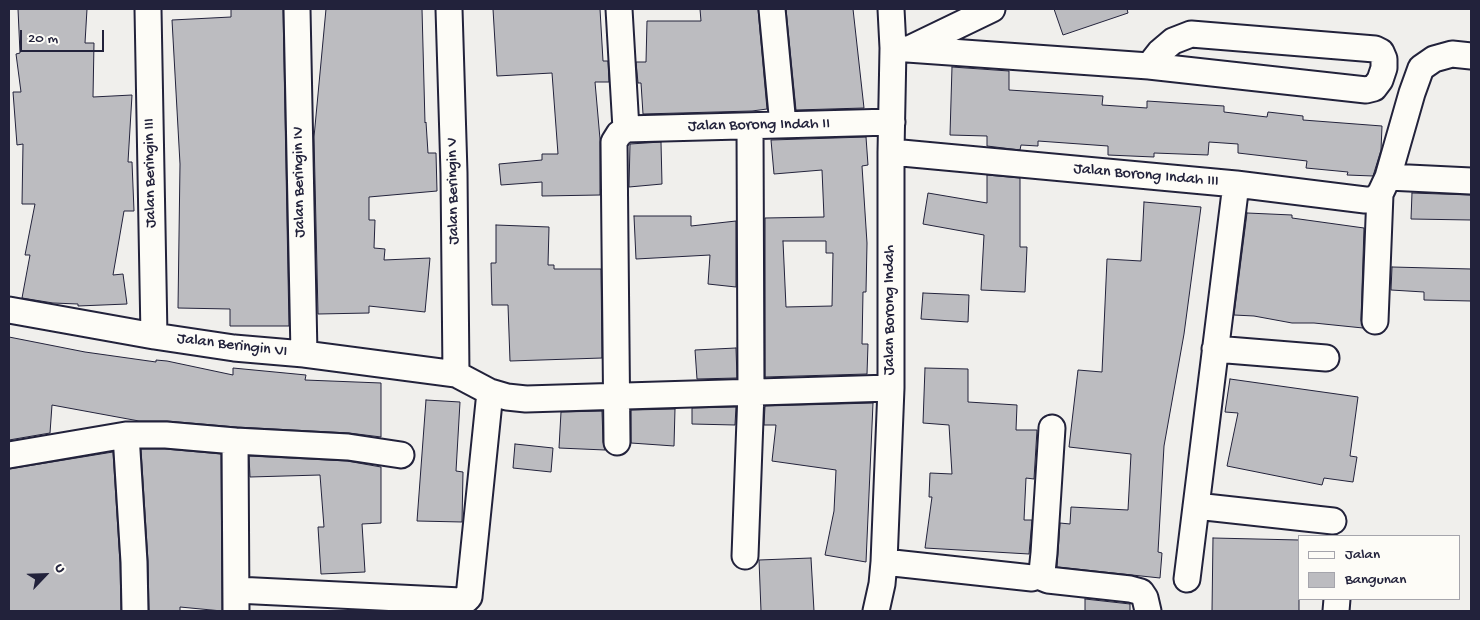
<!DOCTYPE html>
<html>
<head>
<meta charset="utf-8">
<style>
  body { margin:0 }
  #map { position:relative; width:1480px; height:620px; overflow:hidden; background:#f0efec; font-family:"Gochi Hand",sans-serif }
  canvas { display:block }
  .frame { position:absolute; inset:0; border:10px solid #22223b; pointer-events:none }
  .legend { position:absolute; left:1298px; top:535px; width:162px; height:65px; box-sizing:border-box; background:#fdfcf7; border:1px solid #a5a5ac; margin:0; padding:6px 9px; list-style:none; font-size:15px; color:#22223b }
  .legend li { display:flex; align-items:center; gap:10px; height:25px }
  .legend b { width:25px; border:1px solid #a5a5ac }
  .north { position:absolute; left:20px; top:550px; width:50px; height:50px; -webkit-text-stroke:4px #fdfcf7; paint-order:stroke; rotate:66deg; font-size:14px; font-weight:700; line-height:20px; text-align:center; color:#22223b }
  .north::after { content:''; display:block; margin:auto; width:18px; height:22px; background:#22223b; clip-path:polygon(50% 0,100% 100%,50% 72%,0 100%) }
  .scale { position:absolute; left:20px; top:30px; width:84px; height:22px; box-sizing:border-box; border:2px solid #22223b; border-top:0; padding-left:6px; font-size:15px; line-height:18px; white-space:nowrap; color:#22223b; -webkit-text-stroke:4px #fdfcf7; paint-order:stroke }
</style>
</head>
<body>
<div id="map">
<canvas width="1480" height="620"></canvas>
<div class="frame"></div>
<ul class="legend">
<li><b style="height:6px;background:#fdfcf7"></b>Jalan</li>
<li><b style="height:14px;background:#bcbcc0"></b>Bangunan</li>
</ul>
<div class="north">U</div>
<div class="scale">20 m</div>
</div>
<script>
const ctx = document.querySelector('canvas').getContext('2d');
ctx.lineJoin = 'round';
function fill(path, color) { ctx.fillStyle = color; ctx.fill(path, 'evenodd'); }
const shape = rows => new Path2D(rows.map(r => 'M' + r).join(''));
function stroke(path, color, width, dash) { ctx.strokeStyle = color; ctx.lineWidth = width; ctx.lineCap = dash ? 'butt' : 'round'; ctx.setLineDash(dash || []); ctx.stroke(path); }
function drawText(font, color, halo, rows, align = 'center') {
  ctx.font = font + ' "Gochi Hand",sans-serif'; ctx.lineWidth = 4; ctx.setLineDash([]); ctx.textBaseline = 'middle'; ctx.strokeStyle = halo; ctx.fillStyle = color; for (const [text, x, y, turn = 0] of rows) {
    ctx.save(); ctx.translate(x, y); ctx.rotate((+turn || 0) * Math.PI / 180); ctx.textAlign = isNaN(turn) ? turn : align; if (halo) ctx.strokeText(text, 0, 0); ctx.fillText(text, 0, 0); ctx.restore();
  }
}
const building = shape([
  [18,9,87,9,85,43,94,43,93,97,132,95,128,162,132,162,134,211,124,211,113,275,123,274,127,304,78,306,78,304,53,303,22,298,30,255,25,255,35,204,22,204,23,144,17,145,13,92,21,92,16,54,20,53,18,9],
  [231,9,283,9,289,326,230,326,230,309,178,308,180,164,172,20,231,17,231,9],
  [326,9,422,9,425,123,426,122,428,153,436,153,437,191,369,197,369,220,375,220,374,248,385,249,384,260,430,258,425,312,369,306,369,313,318,314,314,137,326,9],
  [493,9,600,9,603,61,608,61,609,82,595,82,600,139,600,195,542,196,542,182,501,185,499,164,542,160,542,154,558,154,552,73,497,76,493,9],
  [700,9,758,9,767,109,752,111,643,114,641,83,638,83,636,62,646,62,647,21,701,21,700,9],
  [786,9,853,9,864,108,796,110,786,9],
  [1054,9,1127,9,1128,13,1063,35,1054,9],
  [952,67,1009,71,1009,90,1103,96,1102,105,1147,108,1147,101,1224,106,1224,112,1267,117,1268,112,1303,116,1303,120,1382,126,1381,150,1373,176,1347,175,1348,172,1306,168,1307,161,1238,153,1238,144,1209,142,1208,155,1154,153,1154,157,1108,155,1108,146,1038,141,1038,146,1021,145,1020,150,987,146,987,136,950,135,952,67],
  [866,137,868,165,862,166,867,243,866,292,863,292,862,344,868,344,867,374,765,377,765,218,824,217,822,170,774,174,771,140,866,137],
  [783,241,826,241,826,253,833,253,832,306,786,307,783,241],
  [661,142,662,184,629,187,630,144,661,142],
  [987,175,1020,178,1020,247,1027,247,1025,292,981,290,984,235,923,224,928,193,987,203,987,175],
  [1412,193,1471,195,1471,220,1411,219,1412,193],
  [1144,202,1201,207,1184,334,1164,446,1158,552,1162,553,1160,578,1057,567,1060,523,1070,524,1071,507,1128,510,1131,454,1069,447,1078,370,1102,372,1107,259,1141,261,1144,202],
  [1247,213,1292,215,1292,218,1364,228,1361,320,1363,328,1314,323,1292,323,1254,316,1234,315,1247,213],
  [634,216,691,216,691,226,736,221,736,287,708,284,710,255,636,259,634,216],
  [496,225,549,227,548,265,554,265,554,269,601,269,602,358,510,361,508,305,492,305,491,263,496,263,496,225],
  [1392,267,1471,269,1471,301,1424,300,1424,292,1391,290,1392,267],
  [923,293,969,295,968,322,921,319,923,293],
  [9,337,85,352,156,362,156,360,167,361,233,375,233,368,306,375,305,380,381,383,381,437,349,433,236,427,167,421,139,421,52,405,50,433,9,440,9,337],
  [736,348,737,378,697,379,695,350,736,348],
  [925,368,968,369,968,402,1017,405,1016,430,1037,430,1034,479,1026,478,1024,520,1032,520,1029,554,925,548,932,497,929,497,930,473,952,474,949,425,923,423,925,368],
  [1230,379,1358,397,1350,456,1357,457,1353,482,1324,478,1322,485,1227,466,1238,413,1225,412,1230,379],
  [426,400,460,402,456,471,463,472,462,522,417,521,426,400],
  [873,403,866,562,825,555,834,511,836,470,772,461,776,425,764,425,765,406,873,403],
  [736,407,735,425,692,424,692,408,736,407],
  [675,409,674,446,631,443,631,410,675,409],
  [602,411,603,442,605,450,559,448,561,412,602,411],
  [515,444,553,448,551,472,513,468,515,444],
  [141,449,165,449,221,454,222,611,180,607,180,611,149,611,148,561,141,449],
  [113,452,120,563,121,611,9,611,9,469,113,452],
  [249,456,347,461,381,467,381,523,362,524,365,572,321,574,318,527,324,527,320,475,250,477,249,456],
  [1213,538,1299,540,1299,611,1212,611,1213,538],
  [811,558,814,611,761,611,759,560,811,558],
  [1085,599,1130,604,1130,611,1085,611,1085,599]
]);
fill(building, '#bcbcc0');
stroke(building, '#22223b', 1);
const street = shape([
  [148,9,154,336],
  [297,9,304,354],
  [449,9,454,173,456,374],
  [619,9,626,129],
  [772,9,783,125],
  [893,48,1149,66,1366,90,1374,88,1380,80,1384,68,1384,59,1381,52,1375,49,1191,34,1173,41,1160,52,1149,66],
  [911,48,992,9],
  [626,129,892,122],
  [891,152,1236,184,1365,200,1373,200,1380,194,1388,177,1412,93,1421,68,1434,59,1452,54,1471,56],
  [1388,177,1471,181],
  [9,310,154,336,234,348,304,354,456,374,490,392,507,397,526,399,891,388],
  [1375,321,1380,194],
  [1215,349,1326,358],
  [126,435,134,562,135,611],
  [617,442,614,142,619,134,626,129],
  [9,455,126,435,166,435,235,441],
  [1196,506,1333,521],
  [745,556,751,392,750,126],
  [884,562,1032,578,1038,576,1042,572,1044,553,1052,428],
  [1038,576,1048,580,1130,589,1141,592,1145,598,1148,611],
  [1187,579,1236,184],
  [236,590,461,601,466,600,469,597,490,392],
  [236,611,235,441,348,447,401,455],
  [876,611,882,584,884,562,891,388,891,152,893,48,891,9],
  [1336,611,1337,599]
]);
stroke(street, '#22223b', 29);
stroke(street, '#fdfcf7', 25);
drawText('16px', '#22223b', '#fdfcf7', [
  ["Jalan Borong Indah II",759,126,-1],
  ["Jalan Beringin III",151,173,-91],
  ["Jalan Borong Indah III",1146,176,5],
  ["Jalan Beringin IV",300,182,-91],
  ["Jalan Beringin V",454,191,-91],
  ["Jalan Borong Indah",891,310,-90],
  ["Jalan Beringin VI",232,346,7]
]);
</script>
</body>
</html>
